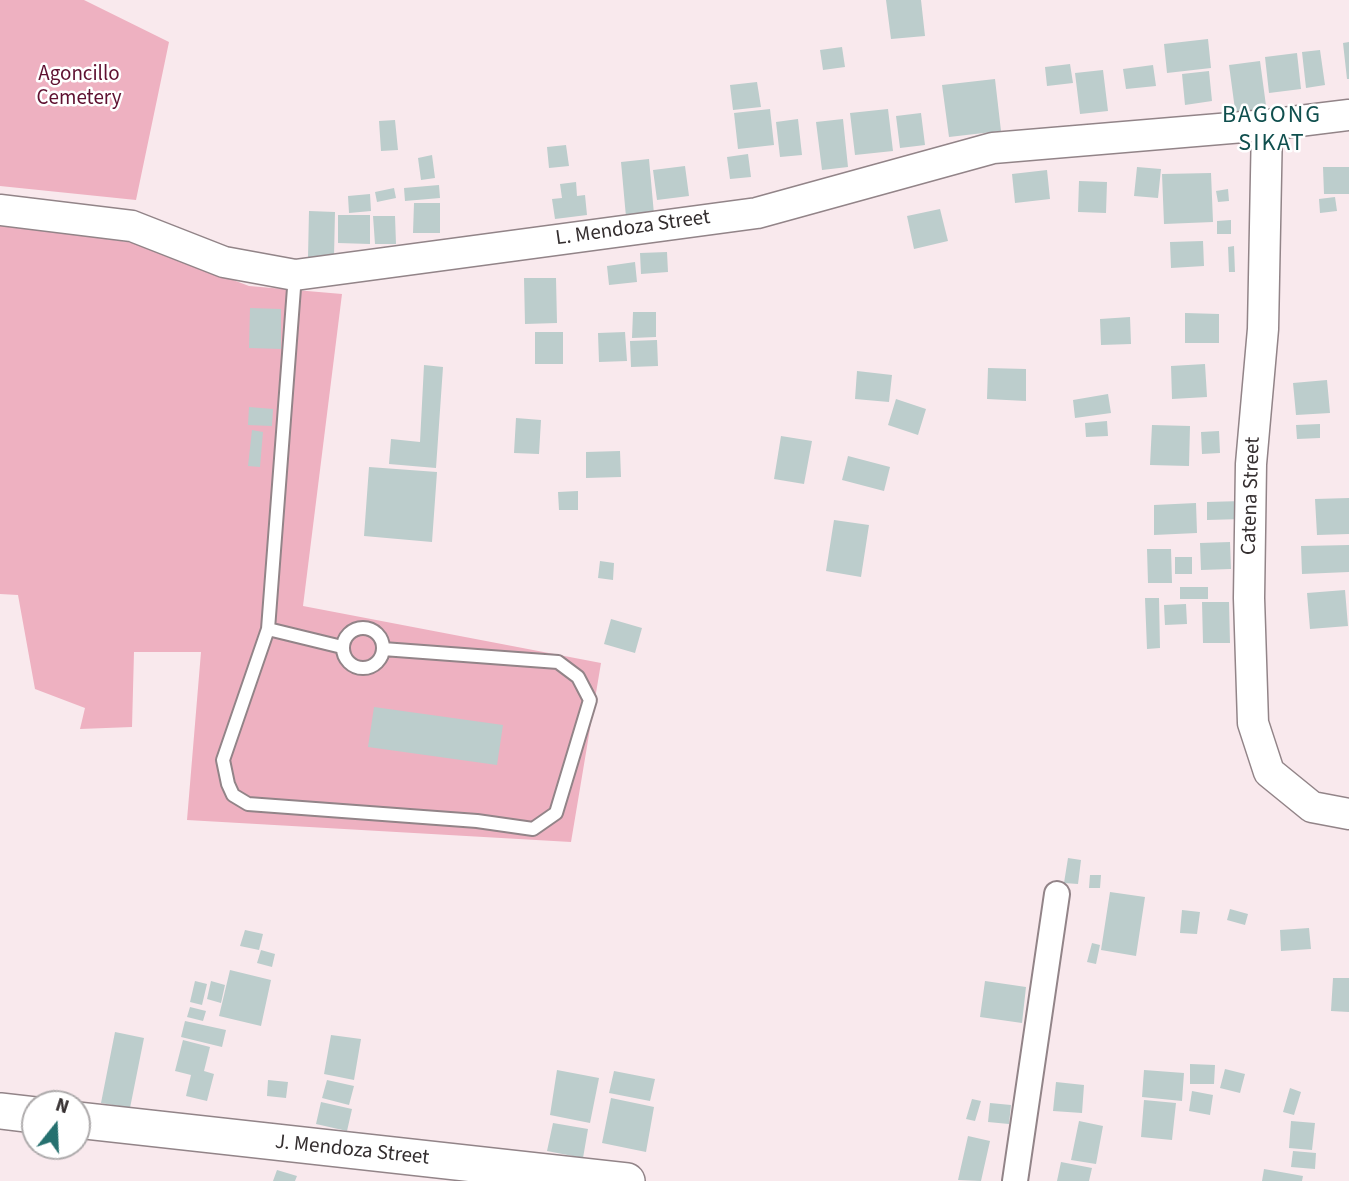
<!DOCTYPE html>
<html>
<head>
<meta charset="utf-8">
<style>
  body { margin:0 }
  #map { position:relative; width:1349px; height:1181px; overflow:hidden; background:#f9e9ed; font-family:"Source Sans 3",sans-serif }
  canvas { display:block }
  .north { position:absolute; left:21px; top:1090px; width:70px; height:70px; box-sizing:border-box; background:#fff; border:2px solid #aeabac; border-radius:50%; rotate:18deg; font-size:19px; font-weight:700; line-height:28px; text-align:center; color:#342e2f }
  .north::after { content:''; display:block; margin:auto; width:24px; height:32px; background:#25706f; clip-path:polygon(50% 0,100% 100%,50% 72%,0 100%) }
</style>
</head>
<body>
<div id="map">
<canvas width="1349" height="1181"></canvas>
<div class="north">N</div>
</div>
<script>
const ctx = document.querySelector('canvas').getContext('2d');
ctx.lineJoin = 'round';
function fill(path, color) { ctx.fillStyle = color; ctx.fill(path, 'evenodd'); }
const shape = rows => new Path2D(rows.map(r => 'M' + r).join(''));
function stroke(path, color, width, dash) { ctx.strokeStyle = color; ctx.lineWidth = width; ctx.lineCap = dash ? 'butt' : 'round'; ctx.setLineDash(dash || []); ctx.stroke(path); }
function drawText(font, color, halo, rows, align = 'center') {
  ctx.font = font + ' "Source Sans 3",sans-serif'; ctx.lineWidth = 5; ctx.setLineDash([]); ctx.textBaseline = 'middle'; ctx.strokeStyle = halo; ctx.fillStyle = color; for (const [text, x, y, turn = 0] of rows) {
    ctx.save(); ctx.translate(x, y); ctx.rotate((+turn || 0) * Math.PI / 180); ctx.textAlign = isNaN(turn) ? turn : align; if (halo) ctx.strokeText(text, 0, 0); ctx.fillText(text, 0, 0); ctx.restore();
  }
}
fill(shape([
  [0,0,84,0,169,42,136,200,0,186],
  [0,224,135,243,249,286,342,294,303,606,601,663,571,842,187,820,201,652,134,652,132,727,80,729,85,708,35,689,18,595,0,594]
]), '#eeb1c1');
fill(shape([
  [886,0,921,0,925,36,891,39],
  [1208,39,1211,68,1167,73,1164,44],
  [1349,42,1349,79,1347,79,1343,43],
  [842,47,845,67,823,70,820,50],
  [1320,50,1325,85,1306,88,1302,52],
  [1297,53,1301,89,1269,93,1265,57],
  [1260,61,1267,113,1236,117,1229,65],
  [1070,64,1073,83,1047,86,1045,67],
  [1153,65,1156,86,1126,89,1123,69],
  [1103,70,1108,111,1080,114,1075,73],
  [1209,71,1212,101,1185,105,1182,74],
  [995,79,1001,131,949,137,942,85],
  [757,82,761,107,733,110,730,85],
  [770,109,774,145,738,149,734,113],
  [888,109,893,151,855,155,850,113],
  [921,113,925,145,900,148,896,116],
  [798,119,802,155,780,157,776,122],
  [843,119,848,167,822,170,816,122],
  [395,120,398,150,381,151,379,121],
  [566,145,569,166,549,168,547,147],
  [748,154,751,177,730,179,727,157],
  [432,155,435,178,421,180,418,158],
  [649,159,654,214,626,217,621,162],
  [685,166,689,196,657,200,653,170],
  [1137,167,1161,169,1158,198,1134,196],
  [1323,167,1349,167,1349,194,1324,194],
  [1047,170,1050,199,1015,203,1012,174],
  [1211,173,1213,222,1164,224,1162,174],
  [1079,181,1107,182,1106,213,1078,212],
  [576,182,577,196,585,195,587,215,555,219,552,199,562,198,560,184],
  [439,185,440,198,405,201,404,188],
  [394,188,396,198,377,202,375,192],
  [1228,189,1229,201,1218,202,1216,191],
  [370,194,371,211,349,213,348,196],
  [1335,197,1337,211,1320,213,1319,199],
  [414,203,440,203,440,233,413,233],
  [940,209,948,241,914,249,907,216],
  [309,211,335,212,334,257,308,257],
  [338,215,370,215,370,244,338,243],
  [373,216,395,216,396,244,375,244],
  [1231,220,1231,234,1217,234,1217,221],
  [1203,241,1204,266,1171,268,1170,242],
  [1234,246,1235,272,1229,272,1228,247],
  [667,252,668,272,641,274,640,253],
  [635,262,637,282,609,285,607,266],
  [524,278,556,278,557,323,525,324],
  [250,308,281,309,281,349,249,348],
  [633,312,656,312,656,337,632,338],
  [1185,313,1219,314,1219,343,1185,343],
  [1130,317,1131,344,1101,345,1100,319],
  [535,332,563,332,563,364,535,364],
  [625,332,627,361,599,362,598,333],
  [657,340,658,366,631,367,630,341],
  [1205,364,1207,397,1172,399,1171,366],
  [424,365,443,367,436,468,389,464,391,439,420,442],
  [988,368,1026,369,1026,401,987,399],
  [857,371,892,375,889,402,855,399],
  [1327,380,1330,413,1296,415,1293,383],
  [1108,394,1111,413,1075,418,1073,400],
  [896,399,926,409,918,435,888,425],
  [249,407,273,409,272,426,248,425],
  [516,418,541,420,539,454,514,453],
  [1107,421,1108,436,1086,437,1085,423],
  [1320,424,1320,438,1297,439,1296,425],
  [1152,425,1190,426,1189,466,1150,465],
  [252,430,263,432,260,467,248,466],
  [1219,431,1220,453,1202,454,1201,432],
  [781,436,812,441,804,484,774,479],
  [620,451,621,477,586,478,586,452],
  [848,456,890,467,884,491,842,480],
  [369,467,437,472,432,542,364,536],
  [578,491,578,510,559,510,558,492],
  [1349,498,1349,534,1317,535,1315,499],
  [1242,501,1243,519,1207,520,1207,502],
  [1196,503,1197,533,1154,535,1154,505],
  [834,520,869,525,861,577,826,571],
  [1230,542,1231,569,1201,570,1200,543],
  [1349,545,1349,572,1302,574,1301,546],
  [1147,549,1171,549,1172,583,1148,583],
  [1175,557,1192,557,1192,574,1175,574],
  [600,561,614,563,613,580,598,578],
  [1180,587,1208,587,1208,599,1180,599],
  [1345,590,1348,626,1310,629,1307,593],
  [1145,598,1159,598,1160,648,1147,649],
  [1202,602,1229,602,1230,643,1203,643],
  [1186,604,1187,624,1165,625,1164,605],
  [611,619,642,628,635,653,604,644],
  [374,707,503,725,497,765,368,747],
  [1068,858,1081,860,1078,884,1064,883],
  [1090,875,1101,875,1100,888,1089,888],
  [1110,892,1145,897,1136,956,1101,950],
  [1230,909,1248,914,1245,925,1227,920],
  [1182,910,1200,912,1197,934,1180,933],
  [1309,928,1311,949,1281,951,1280,930],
  [245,930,263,934,259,950,240,946],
  [1092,943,1100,945,1096,964,1087,962],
  [261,950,275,954,272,967,257,963],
  [230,970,271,980,261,1026,219,1016],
  [1333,978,1349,978,1349,1012,1331,1011],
  [195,981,207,984,202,1005,190,1002],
  [211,981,225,985,221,1003,207,999],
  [985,981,1026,987,1022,1023,980,1017],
  [190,1007,206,1011,203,1021,187,1017],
  [185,1021,226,1030,222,1047,181,1037],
  [115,1032,144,1038,130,1108,101,1103],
  [331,1035,361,1039,354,1080,324,1074],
  [183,1040,210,1047,204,1071,214,1074,207,1101,186,1096,191,1075,175,1071],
  [1190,1064,1215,1065,1214,1084,1190,1084],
  [1225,1069,1245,1074,1240,1093,1220,1088],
  [557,1070,599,1078,590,1123,550,1115],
  [1144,1070,1184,1073,1182,1101,1142,1097],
  [614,1071,655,1079,650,1101,609,1093],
  [268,1080,288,1082,286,1098,267,1096],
  [327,1080,354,1086,349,1105,322,1098],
  [1056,1082,1084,1085,1082,1113,1053,1111],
  [1290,1088,1301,1092,1294,1115,1283,1112],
  [1192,1091,1213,1095,1210,1115,1189,1111],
  [611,1098,654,1107,646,1152,602,1143],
  [972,1099,981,1101,975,1121,966,1119],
  [1144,1100,1176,1103,1172,1140,1141,1137],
  [321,1102,352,1109,347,1131,316,1124],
  [990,1103,1011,1105,1009,1124,988,1122],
  [1079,1121,1103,1126,1096,1164,1071,1160],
  [1291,1121,1315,1123,1312,1150,1289,1148],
  [553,1123,588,1129,583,1158,547,1151],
  [968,1136,990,1141,981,1181,958,1180],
  [1293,1151,1316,1153,1315,1169,1291,1167],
  [1061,1162,1092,1168,1089,1181,1057,1181],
  [1264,1169,1303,1176,1302,1181,1262,1181],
  [277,1170,297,1176,295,1181,273,1181]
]), '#bccdcc');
const service = shape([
  [295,275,268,629,223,760,228,784,233,795,248,804,477,821,533,829,556,813,590,700,578,677,558,662,383,649],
  '343 648a20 20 0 1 1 40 0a20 20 0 1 1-40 0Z',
  [268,629,342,647]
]);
const minor = shape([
  [1015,1181,1057,894]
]);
const tertiary = shape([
  [1267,125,1263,329,1251,464,1249,598,1253,723,1269,772,1312,807,1349,814],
  [0,210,132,226,224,262,295,275,757,213,993,148,1267,125,1349,115]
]);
const secondary = shape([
  [0,1111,35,1115],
  [77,1120,627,1181]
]);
stroke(service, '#928488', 16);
stroke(minor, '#928488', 28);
stroke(tertiary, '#928488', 33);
stroke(secondary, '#928488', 38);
stroke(service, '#fff', 12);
stroke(minor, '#fff', 24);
stroke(tertiary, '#fff', 30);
stroke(secondary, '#fff', 35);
drawText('21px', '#5f1131', '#fff', [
  ["Agoncillo",79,75],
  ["Cemetery",79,99]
]);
drawText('21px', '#342e2f', '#fff', [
  ["L. Mendoza Street",633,229,-8],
  ["Catena Street",1252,496,-88],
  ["J. Mendoza Street",352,1151,6]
]);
ctx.letterSpacing = '2px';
drawText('24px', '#104f4e', '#fff', [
  ["BAGONG",1272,117],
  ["SIKAT",1272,145]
]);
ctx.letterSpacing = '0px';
</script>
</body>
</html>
